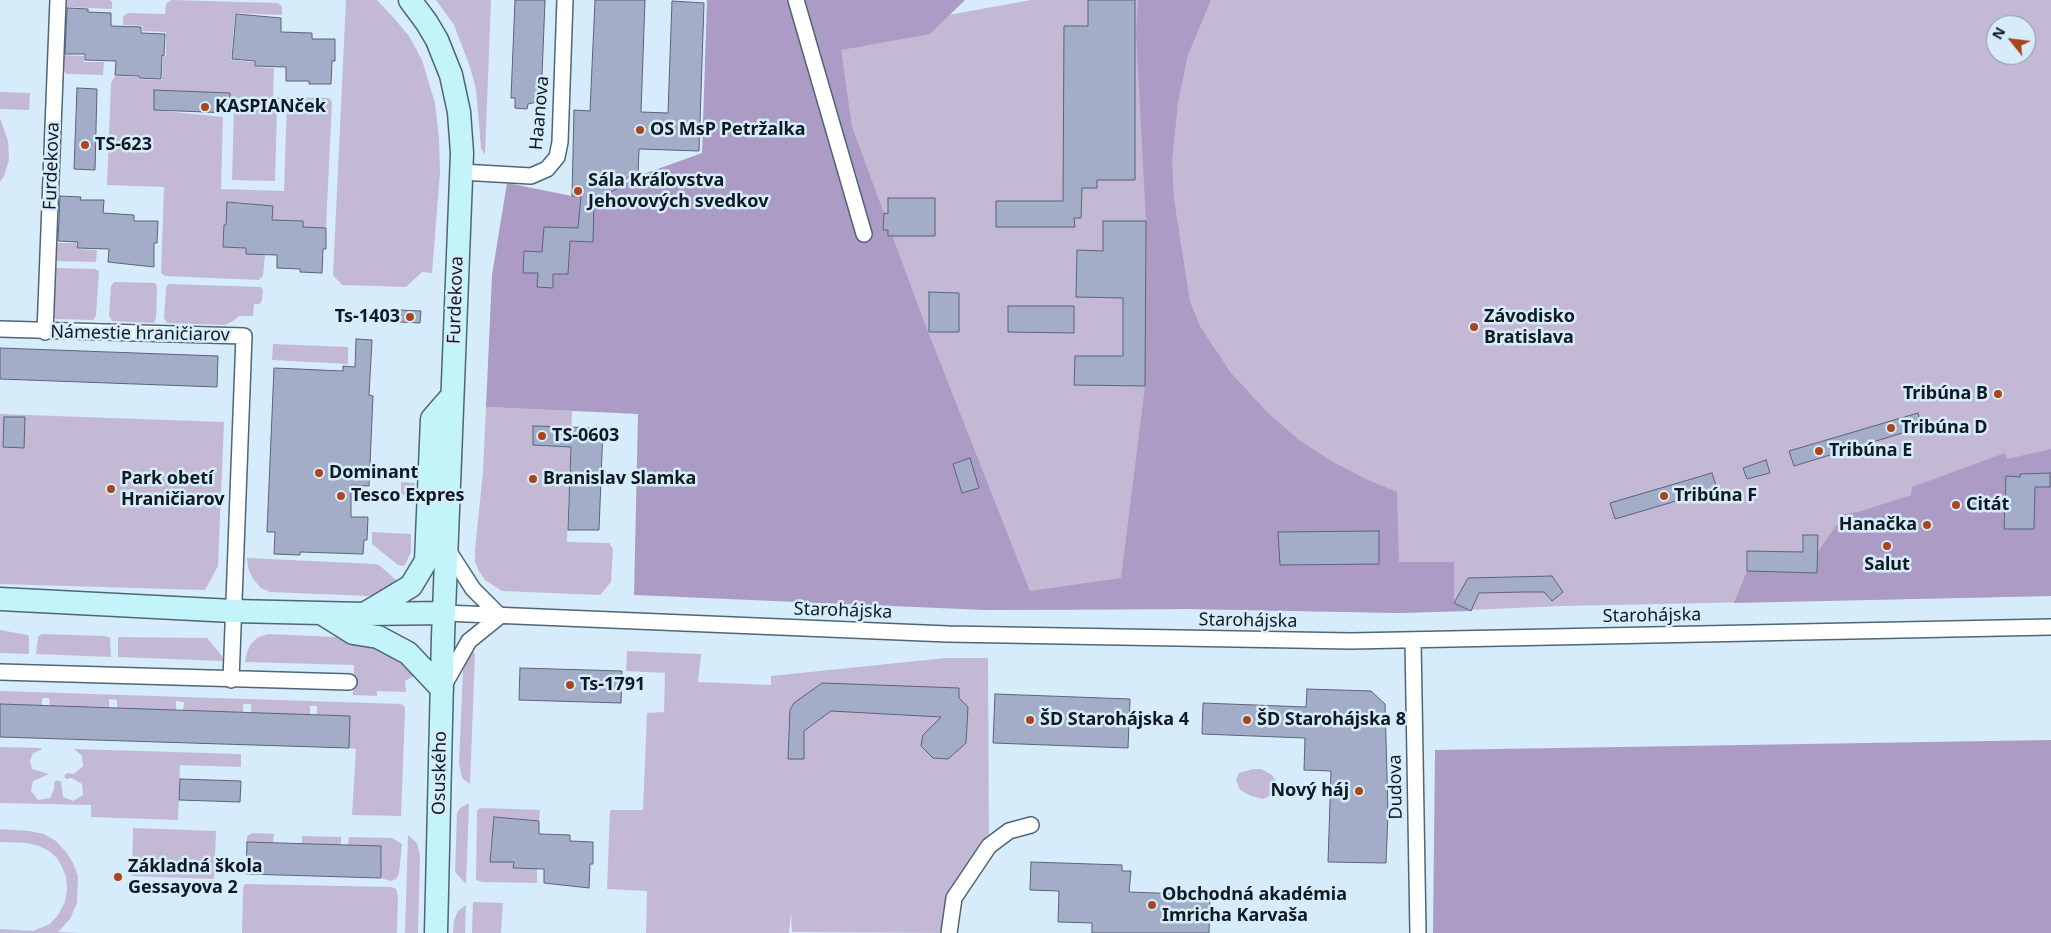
<!DOCTYPE html>
<html>
<head>
<meta charset="utf-8">
<style>
  body { margin:0 }
  #map { position:relative; width:2051px; height:933px; overflow:hidden; background:#d6ecfb; font-family:"Noto Sans",sans-serif }
  canvas { display:block }
  .north { position:absolute; left:1986px; top:15px; width:50px; height:50px; box-sizing:border-box; background:#d6ecfb; border:1px solid #8798a4; border-radius:50%; rotate:299deg; font-size:14px; font-weight:700; line-height:20px; text-align:center; color:#101a21 }
  .north::after { content:''; display:block; margin:auto; width:18px; height:22px; background:#ab451b; clip-path:polygon(50% 0,100% 100%,50% 72%,0 100%) }
</style>
</head>
<body>
<div id="map">
<canvas width="2051" height="933"></canvas>
<div class="north">N</div>
</div>
<script>
const ctx = document.querySelector('canvas').getContext('2d');
ctx.lineJoin = 'round';
function fill(path, color) { ctx.fillStyle = color; ctx.fill(path, 'evenodd'); }
const shape = rows => new Path2D(rows.map(r => 'M' + r).join(''));
function stroke(path, color, width, dash) { ctx.strokeStyle = color; ctx.lineWidth = width; ctx.lineCap = dash ? 'butt' : 'round'; ctx.setLineDash(dash || []); ctx.stroke(path); }
function drawText(font, color, halo, rows, align = 'center') {
  ctx.font = font + ' "Noto Sans",sans-serif'; ctx.lineWidth = 5; ctx.setLineDash([]); ctx.textBaseline = 'middle'; ctx.strokeStyle = halo; ctx.fillStyle = color; for (const [text, x, y, turn = 0] of rows) {
    ctx.save(); ctx.translate(x, y); ctx.rotate((+turn || 0) * Math.PI / 180); ctx.textAlign = isNaN(turn) ? turn : align; if (halo) ctx.strokeText(text, 0, 0); ctx.fillText(text, 0, 0); ctx.restore();
  }
}
fill(shape([
  [66,0,110,0,112,2,112,9,66,7],
  [171,0,278,3,282,7,282,15,235,13,231,60,254,62,255,67,274,68,273,97,329,98,332,102,326,228,308,227,307,230,303,230,303,221,285,220,284,231,249,209,249,203,227,202,229,225,224,226,223,247,241,248,246,245,246,254,265,255,263,276,259,280,165,276,161,273,164,187,107,185,111,83,115,76,138,77,138,79,162,80,163,57,166,56,166,32,142,31,143,26,123,25,123,16,128,13,165,14,166,4],
  [154,90,230,93,230,98,287,100,284,191,221,189,223,117,154,110],
  [346,0,377,0,392,16,409,36,422,60,435,103,439,138,440,173,432,273,422,272,406,287,342,285,333,275],
  [436,0,491,0,485,155,481,148,476,89,470,67,454,25],
  [1031,0,2051,0,2051,596,1562,606,1400,613,1189,609,985,610,811,40],
  [1996,25,2026,25,2026,55,1996,55],
  [62,55,84,56,84,62,104,62,103,75,67,74,62,69],
  [0,92,30,93,29,110,0,109],
  [234,107,277,108,275,181,232,180],
  [0,118,8,141,9,160,4,176,0,182],
  [75,240,76,240,77,249,97,250,96,262,58,261,54,257,54,243,74,243],
  [56,268,95,269,99,271,96,316,93,320,55,319,52,314,53,272],
  [114,282,155,283,157,287,156,318,154,323,112,321,109,316,111,286],
  [168,284,261,287,263,291,262,300,260,304,254,304,253,316,239,316,233,321,225,325,167,323,164,318,166,288],
  [273,344,348,347,348,364,272,360],
  [486,407,572,411,567,542,609,543,613,549,611,582,600,595,502,591,485,580,479,571,475,562,475,550,483,471],
  [0,414,224,422,218,566,205,590,0,584],
  [401,482,415,483,414,496,401,495],
  [372,532,411,534,411,552,406,563,403,566,398,565,372,544],
  [247,558,375,564,379,565,402,585,385,593,369,596,270,592,261,588,253,579,248,568],
  [0,630,28,635,29,638,29,654,0,653],
  [42,634,105,636,110,638,110,641,111,657,36,654,38,637],
  [268,634,358,638,387,645,416,675,405,681,406,692,377,691,377,696,353,695,354,665,245,662,247,652,251,644,257,638],
  [118,637,207,638,222,656,223,661,118,657],
  [472,651,475,654,470,784,462,778,459,764,463,671,469,653],
  [627,651,701,654,698,682,771,685,771,676,946,658,988,658,989,846,954,898,949,933,792,932,791,912,789,933,646,933,647,891,607,889,610,810,643,810,647,713,664,712,665,673,626,671],
  [0,691,401,704,405,707,405,712,401,816,352,815,356,749,349,748,349,716,317,715,317,706,310,706,310,715,251,713,251,704,243,704,243,713,183,711,184,702,176,701,176,711,117,709,117,700,109,699,109,708,50,706,49,698,42,698,42,706,0,704],
  [0,747,41,748,41,750,33,753,30,761,32,769,49,774,33,781,31,791,38,800,50,798,54,789,54,783,57,780,61,782,63,797,73,801,83,795,82,784,72,778,66,779,64,776,67,773,74,774,83,766,82,756,74,749,241,754,241,767,180,765,178,820,91,817,91,805,0,803],
  [1253,769,1261,769,1272,775,1279,785,1277,793,1263,799,1251,796,1240,790,1236,780,1239,773],
  [469,803,466,884,455,872,457,813,460,808],
  [483,808,540,810,539,821,494,817,493,840,491,841,490,861,513,862,514,868,537,869,537,883,483,882,476,880,477,813,478,809],
  [133,828,216,831,214,879,132,876],
  [0,829,29,831,44,834,56,841,66,852,73,863,78,876,77,903,70,919,58,932,82,933,0,933,0,929,33,931,50,924,58,915,65,902,67,889,66,877,62,867,58,859,49,851,39,846,27,843,0,842],
  [253,833,274,834,273,843,247,842,247,836],
  [408,835,417,843,420,855,418,933,405,933],
  [302,836,341,837,341,845,302,843],
  [349,837,392,838,402,844,399,874,396,879,391,881,380,878,382,849,348,845],
  [245,884,391,887,396,889,398,896,397,933,242,933,243,888],
  [473,902,503,903,501,933,472,933],
  [466,905,465,933,453,933,454,920,458,911]
]), '#c3b9d5');
fill(shape([
  [707,0,965,0,930,34,841,50,852,127,925,324,1030,591,1121,578,1145,386,1146,221,1136,34,1138,0,1211,0,1188,55,1178,102,1172,161,1174,199,1190,302,1201,328,1231,373,1268,413,1299,440,1333,462,1368,480,1397,492,1399,562,1454,562,1454,603,1470,611,1400,613,1189,609,985,610,634,595,638,414,486,407,492,275,507,183,572,196,602,197,638,176,702,153],
  [2051,449,2051,596,1734,603,1747,571,1817,573,1817,553,1844,514,1858,512,1911,495,1912,487,2005,453,2007,459],
  [2051,740,2051,933,1433,933,1435,750]
]), '#ac9cc5');
const building = shape([
  [515,0,545,0,541,101,528,104,527,109,515,108,515,98,511,98,515,0],
  [595,0,645,0,641,112,668,113,672,1,704,3,699,151,639,149,638,176,629,176,620,187,594,201,593,242,570,241,568,274,553,274,553,288,537,287,538,273,523,273,524,251,542,252,544,227,578,228,581,196,572,196,574,110,590,111,595,0],
  [1088,0,1135,0,1135,180,1097,180,1097,188,1082,188,1081,218,1074,218,1075,227,996,227,996,201,1063,201,1064,26,1088,26,1088,0],
  [67,8,88,9,88,12,111,13,111,26,141,27,141,33,165,34,164,56,162,55,161,79,139,78,139,76,115,75,116,61,85,60,85,54,65,54,67,8],
  [236,14,281,18,281,32,312,33,312,39,335,39,335,61,332,61,331,84,309,84,309,81,286,81,286,67,255,66,255,61,232,59,236,14],
  [77,88,97,89,95,170,74,169,77,88],
  [154,90,230,93,230,113,154,110,154,90],
  [60,196,81,197,80,200,104,200,103,213,134,215,134,221,158,221,157,243,154,243,154,267,108,262,109,249,77,248,78,242,58,241,60,196],
  [888,198,935,198,935,236,888,236,888,230,883,230,884,213,888,214,888,198],
  [227,202,273,206,272,220,303,221,303,227,326,228,326,249,323,249,322,273,300,272,300,269,277,268,277,255,246,254,246,248,223,247,224,225,226,225,227,202],
  [1103,221,1146,221,1145,386,1074,385,1075,356,1123,356,1123,298,1076,297,1077,250,1103,251,1103,221],
  [929,292,959,293,959,332,929,332,929,292],
  [1008,306,1074,306,1074,333,1008,332,1008,306],
  [400,310,421,311,420,323,399,322,400,310],
  [356,339,372,340,369,395,373,396,369,486,351,485,351,517,368,517,367,540,364,540,363,554,300,552,300,555,274,554,275,532,267,532,274,368,343,371,343,366,355,367,356,339],
  [0,348,218,356,217,387,0,379,0,348],
  [1918,413,1922,427,1794,466,1789,451,1918,413],
  [4,417,25,417,24,448,3,447,4,417],
  [533,426,603,428,599,530,568,530,571,447,533,445,533,426],
  [970,458,979,488,962,493,953,464,970,458],
  [1766,460,1770,473,1747,479,1743,468,1766,460],
  [1712,473,1717,489,1615,519,1610,503,1712,473],
  [2050,473,2050,487,2035,487,2034,529,2004,529,2006,476,2020,477,2020,474,2050,473],
  [1379,531,1379,564,1280,565,1278,532,1379,531],
  [1803,535,1818,535,1817,573,1747,571,1747,551,1803,552,1803,535],
  [1552,576,1563,592,1552,601,1544,592,1523,592,1479,593,1471,611,1454,603,1468,578,1552,576],
  [520,668,622,671,621,703,519,700,520,668],
  [822,683,959,688,959,698,968,707,966,743,948,759,933,758,921,746,923,735,941,717,831,711,804,731,804,759,788,759,790,710,794,703,822,683],
  [1307,689,1371,691,1385,704,1388,813,1386,863,1328,862,1331,771,1304,770,1305,738,1202,734,1203,703,1306,707,1307,689],
  [995,694,1130,699,1128,748,993,743,995,694],
  [0,704,350,716,349,745,349,748,0,737,0,704],
  [180,779,241,781,240,802,179,800,180,779],
  [494,817,539,821,539,834,570,835,570,841,593,842,593,864,590,864,589,888,544,883,544,869,513,868,514,862,490,862,494,817],
  [247,842,381,846,381,876,380,878,246,874,247,842],
  [1031,862,1122,865,1122,871,1131,871,1129,892,1210,895,1209,933,1092,933,1092,923,1058,922,1059,891,1030,890,1031,862]
]);
fill(building, '#a3adc7');
stroke(building, '#5b637b', 1);
const street = shape([
  [796,0,864,234],
  [461,172,531,176,547,169,557,157,560,142,565,0],
  [0,329,244,336,231,680],
  [45,332,58,0],
  [446,547,473,589,500,616],
  [444,613,948,634,1351,641,2051,627],
  [1413,640,1418,933],
  [0,672,349,682],
  [444,685,469,641,500,616],
  [949,933,954,898,989,846,1009,831,1031,825]
]);
const secondary = shape([
  [410,0,427,23,437,40,451,75,459,112,462,153,443,637,436,933],
  [0,599,233,611,365,614,444,613],
  [321,613,353,633,378,637,408,653,442,689],
  [366,613,411,586,426,561,432,419,452,396]
]);
stroke(street, '#4e6676', 18);
stroke(secondary, '#4e6676', 25);
stroke(street, '#fff', 15);
stroke(secondary, '#c2f4f9', 22);
for (const [x, y, r, color] of [
  [205,107,5,"#ab451b"],
  [640,130,5,"#ab451b"],
  [85,145,5,"#ab451b"],
  [578,191,5,"#ab451b"],
  [410,317,5,"#ab451b"],
  [1474,327,5,"#ab451b"],
  [1998,394,5,"#ab451b"],
  [1891,428,5,"#ab451b"],
  [542,436,5,"#ab451b"],
  [1819,451,5,"#ab451b"],
  [319,473,5,"#ab451b"],
  [533,479,5,"#ab451b"],
  [111,489,5,"#ab451b"],
  [341,496,5,"#ab451b"],
  [1664,496,5,"#ab451b"],
  [1956,505,5,"#ab451b"],
  [1927,525,5,"#ab451b"],
  [1887,546,5,"#ab451b"],
  [570,685,5,"#ab451b"],
  [1030,720,5,"#ab451b"],
  [1247,720,5,"#ab451b"],
  [1359,791,5,"#ab451b"],
  [118,877,5,"#ab451b"],
  [1152,905,5,"#ab451b"]
]) { const dot = new Path2D(); dot.arc(x, y, r, 0, 2 * Math.PI); ctx.fillStyle = color; ctx.fill(dot); stroke(dot, '#d6ecfb', 2); }
drawText('bold 18px', '#101a21', '#d6ecfb', [
  ["KASPIANček",215,107],
  ["OS MsP Petržalka",650,130],
  ["TS-623",95,145],
  ["Sála Kráľovstva",588,181],
  ["Jehovových svedkov",588,202],
  ["Ts-1403",400,317,"right"],
  ["Závodisko",1484,317],
  ["Bratislava",1484,338],
  ["Tribúna B",1988,394,"right"],
  ["Tribúna D",1901,428],
  ["TS-0603",552,436],
  ["Tribúna E",1829,451],
  ["Dominant",329,473],
  ["Park obetí",121,479],
  ["Hraničiarov",121,500],
  ["Branislav Slamka",543,479],
  ["Tesco Expres",351,496],
  ["Tribúna F",1674,496],
  ["Citát",1966,505],
  ["Hanačka",1917,525,"right"],
  ["Salut",1887,565,"center"],
  ["Ts-1791",580,685],
  ["ŠD Starohájska 4",1040,720],
  ["ŠD Starohájska 8",1257,720],
  ["Nový háj",1349,791,"right"],
  ["Základná škola",128,867],
  ["Gessayova 2",128,888],
  ["Obchodná akadémia",1162,895],
  ["Imricha Karvaša",1162,916]
], 'left');
drawText('18px', '#101a21', '#d6ecfb', [
  ["Haanova",540,113,-85],
  ["Furdekova",52,166,-88],
  ["Furdekova",456,300,-88],
  ["Námestie hraničiarov",140,334,1],
  ["Starohájska",843,611,2],
  ["Starohájska",1652,616,-1],
  ["Starohájska",1248,621,1],
  ["Osuského",440,773,-89],
  ["Dudova",1396,787,-91]
]);
</script>
</body>
</html>
